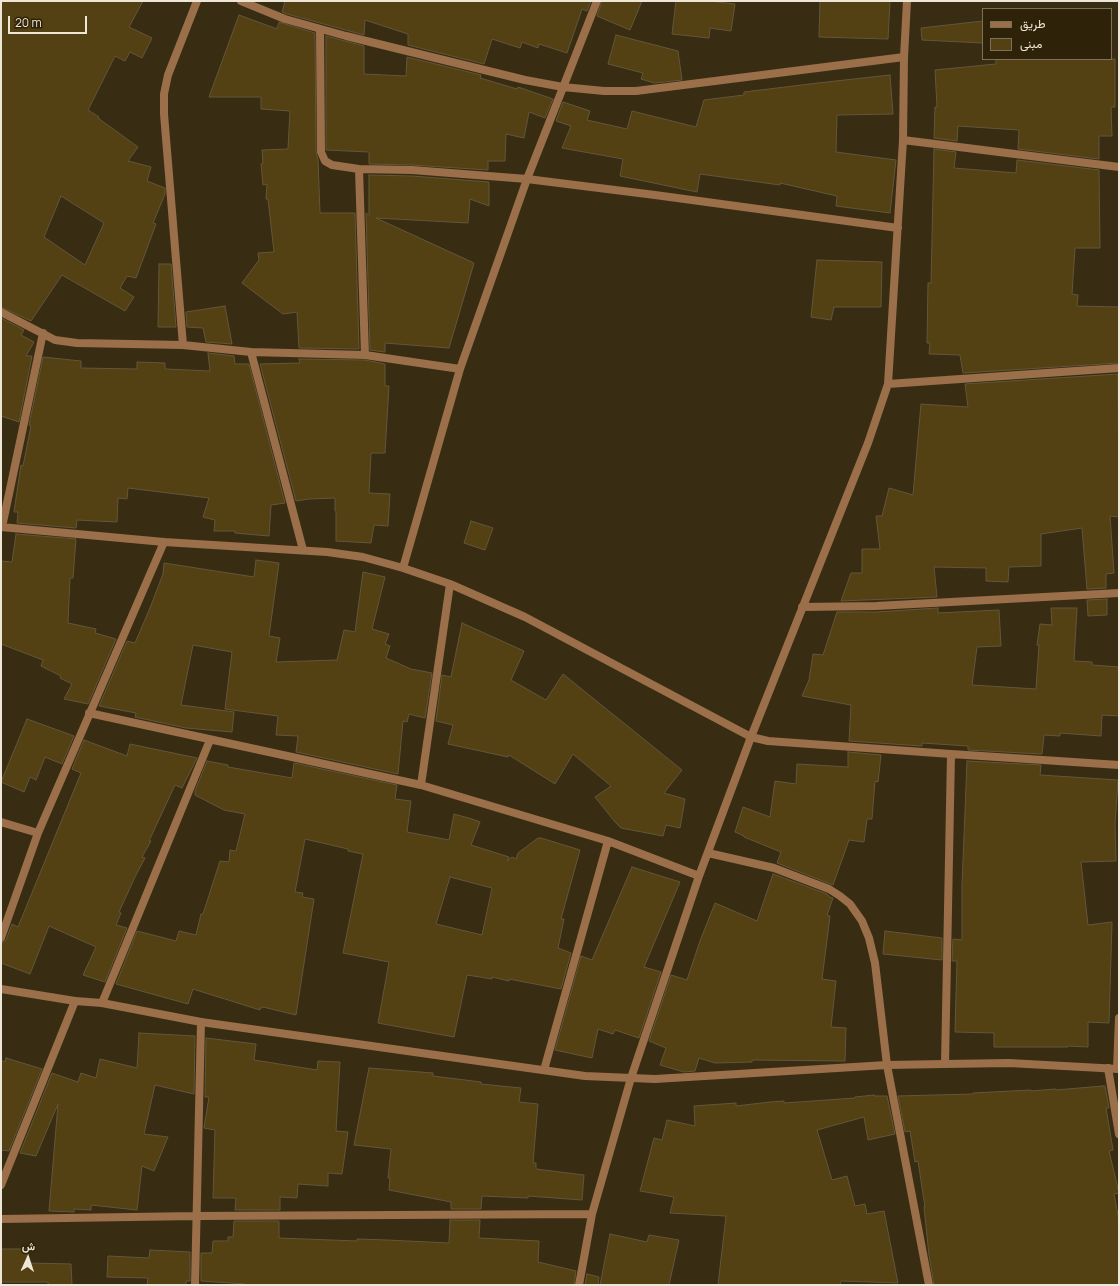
<!DOCTYPE html>
<html>
<head>
<meta charset="utf-8">
<style>
  body { margin:0 }
  #map { position:relative; width:1120px; height:1286px; overflow:hidden; background:#382d12; font-family:Manrope,Vazirmatn,sans-serif }
  canvas { display:block }
  .frame { position:absolute; inset:0; border:2px solid #eee7d7; pointer-events:none }
  .legend { position:absolute; left:982px; top:8px; width:130px; height:52px; box-sizing:border-box; background:#2e2308; border:1px solid #7b715b; margin:0; padding:5px 7px; list-style:none; font-size:12px; color:#eee7d7 }
  .legend li { display:flex; align-items:center; gap:8px; height:20px }
  .legend b { width:20px; border:1px solid #7b715b }
  .north { position:absolute; left:8px; top:1238px; width:40px; height:40px; -webkit-text-stroke:3px #2e2308; paint-order:stroke; rotate:3deg; font-size:11px; font-weight:700; line-height:16px; text-align:center; color:#eee7d7 }
  .north::after { content:''; display:block; margin:auto; width:14px; height:18px; background:#eee7d7; clip-path:polygon(50% 0,100% 100%,50% 72%,0 100%) }
  .scale { position:absolute; left:8px; top:16px; width:79px; height:18px; box-sizing:border-box; border:2px solid #eee7d7; border-top:0; padding-left:5px; font-size:12px; line-height:14px; white-space:nowrap; color:#eee7d7; -webkit-text-stroke:3px #2e2308; paint-order:stroke }
</style>
</head>
<body>
<div id="map">
<canvas width="1120" height="1286"></canvas>
<div class="frame"></div>
<ul class="legend">
<li><b style="height:5px;background:#9b6f4a"></b>طريق</li>
<li><b style="height:11px;background:#534013"></b>مبنى</li>
</ul>
<div class="north">ش</div>
<div class="scale">20 m</div>
</div>
<script>
const ctx = document.querySelector('canvas').getContext('2d');
ctx.lineJoin = 'round';
function fill(path, color) { ctx.fillStyle = color; ctx.fill(path, 'evenodd'); }
const shape = rows => new Path2D(rows.map(r => 'M' + r).join(''));
function stroke(path, color, width, dash) { ctx.strokeStyle = color; ctx.lineWidth = width; ctx.lineCap = dash ? 'butt' : 'round'; ctx.setLineDash(dash || []); ctx.stroke(path); }
const building = shape([
  [1,1,143,1,129,27,152,38,142,58,130,52,125,61,115,56,88,110,99,117,98,118,138,147,128,161,151,167,147,181,165,188,165,194,153,223,156,224,136,278,127,276,120,288,134,297,125,311,62,275,31,321,1,307,1,1],
  [61,196,104,223,85,265,44,237,61,196],
  [285,1,591,1,587,11,582,9,567,53,539,44,538,48,522,42,520,48,492,39,484,64,408,45,408,34,365,20,364,35,287,14,282,12,285,1],
  [602,1,642,1,630,30,597,16,602,1],
  [676,1,709,1,735,4,731,31,710,28,709,38,672,34,676,1],
  [820,1,890,1,888,39,819,37,820,1],
  [239,15,277,29,279,22,315,33,316,152,318,159,320,213,355,213,359,349,299,348,297,312,283,314,242,283,259,260,258,253,274,252,268,199,266,199,267,184,263,185,261,164,263,163,262,150,288,149,290,111,261,109,261,97,209,97,239,15],
  [983,21,983,43,922,40,921,28,983,21],
  [616,35,678,51,682,80,654,83,641,79,643,73,608,64,616,35],
  [326,36,364,46,364,74,406,76,407,57,481,75,480,78,517,89,518,87,553,99,545,118,529,112,524,138,506,134,505,161,488,161,488,170,412,165,369,164,369,152,326,150,326,36],
  [996,59,1115,59,1115,107,1111,107,1112,136,1099,136,1099,159,1018,149,1019,130,958,126,957,141,934,138,935,107,937,107,935,70,996,64,996,59],
  [890,75,893,114,837,115,836,152,896,160,890,213,836,206,837,196,780,183,780,185,700,174,697,192,620,176,623,159,562,148,571,126,556,121,563,102,590,111,587,120,627,129,632,111,696,127,704,100,744,95,744,92,818,83,890,75],
  [934,149,956,152,954,168,1016,173,1017,160,1099,170,1100,248,1075,248,1072,294,1078,295,1077,306,1119,307,1119,363,963,373,960,355,929,354,930,343,927,343,928,283,931,283,934,149],
  [369,175,412,176,489,182,489,206,470,199,468,223,376,218,474,263,449,348,385,343,385,352,370,350,366,213,369,215,369,175],
  [817,260,882,262,881,307,834,307,831,320,811,317,817,260],
  [159,264,171,264,176,327,158,327,159,264],
  [225,306,232,344,206,342,203,328,187,327,186,312,225,306],
  [1,318,24,330,21,335,34,342,26,356,32,356,19,422,1,416,1,318],
  [208,353,234,356,235,364,249,364,285,503,271,505,269,536,235,533,235,531,214,531,215,520,203,517,209,498,128,488,127,499,118,498,117,522,77,520,76,528,17,523,18,512,14,512,21,465,23,466,31,426,29,425,43,357,81,361,81,368,137,369,137,362,165,363,165,369,210,371,208,353],
  [299,359,365,360,385,364,385,386,389,386,385,453,371,453,369,493,390,494,388,526,374,525,371,543,336,541,336,511,335,511,335,498,309,499,296,501,260,364,300,363,299,359],
  [1118,374,1119,517,1110,516,1114,573,1106,574,1106,588,1087,589,1082,528,1041,534,1041,566,1009,567,1008,582,986,581,986,568,934,567,937,597,841,601,851,573,862,573,862,549,880,549,876,516,882,516,889,488,913,495,921,404,968,407,965,384,1118,374],
  [471,521,493,528,485,550,464,543,471,521],
  [16,534,76,539,73,578,70,578,68,623,96,629,95,633,116,639,88,704,64,699,72,684,60,678,61,676,41,666,43,660,1,644,1,561,12,562,16,534],
  [256,560,279,563,269,636,280,638,276,662,337,660,344,630,355,632,363,572,385,577,372,629,389,634,385,644,390,646,386,658,411,669,432,673,425,718,409,714,407,722,403,721,398,774,296,752,298,736,276,735,278,716,225,709,232,652,193,645,181,705,234,712,232,732,186,728,135,717,136,713,99,706,127,641,135,643,150,608,163,574,164,563,254,577,256,560],
  [1107,599,1107,615,1088,616,1087,600,1107,599],
  [938,608,938,613,999,610,1001,646,977,647,972,685,1036,689,1039,645,1037,645,1040,624,1052,625,1051,608,1077,608,1074,661,1092,662,1092,665,1119,667,1119,716,1102,715,1101,736,1060,733,1060,736,1044,735,1042,754,968,750,968,746,922,743,922,746,849,741,851,705,802,696,809,680,813,654,823,655,837,612,876,612,938,608],
  [462,623,524,651,511,680,546,700,563,674,682,770,664,793,685,799,680,828,666,825,663,836,621,828,615,822,595,797,611,786,573,754,555,784,509,755,508,757,448,744,453,725,436,721,442,675,451,677,462,623],
  [27,719,74,736,62,764,45,757,36,780,30,777,24,792,1,782,27,719],
  [84,740,127,756,130,744,197,758,182,788,175,785,149,841,151,841,142,857,145,858,135,877,119,912,121,913,116,925,127,928,105,982,83,975,96,947,49,926,30,974,1,963,1,943,4,942,6,940,12,924,18,927,81,773,72,769,84,740],
  [848,752,881,755,878,782,875,781,872,819,867,819,864,842,849,840,833,885,777,863,781,852,744,837,744,836,735,832,743,807,770,817,775,781,796,784,797,764,848,767,848,752],
  [207,761,228,765,228,767,292,778,294,763,397,785,395,799,411,801,407,832,449,840,454,814,472,819,480,822,471,845,509,857,507,861,512,857,516,859,518,853,538,838,541,838,580,850,561,919,564,919,558,948,571,953,561,989,509,979,509,981,492,977,492,979,467,975,454,1037,378,1023,389,962,343,953,363,854,348,851,348,849,305,839,295,892,303,893,302,897,314,899,296,1015,263,1007,262,1008,260,1008,260,1010,193,989,188,1004,116,984,137,931,176,941,179,931,196,935,201,914,203,914,220,861,229,862,230,850,236,851,245,814,224,810,195,795,195,791,207,761],
  [450,877,492,888,482,935,436,924,450,877],
  [967,761,1041,765,1040,775,1118,780,1115,824,1116,861,1081,862,1088,925,1112,922,1109,1023,1088,1022,1088,1047,1068,1046,1068,1047,994,1047,994,1033,955,1032,957,961,952,961,953,939,962,940,962,886,967,761],
  [632,867,680,882,644,967,661,972,639,1038,615,1030,613,1034,598,1029,592,1058,555,1050,581,956,592,960,632,867],
  [773,874,827,894,829,896,829,897,833,898,827,915,830,916,822,979,836,981,831,1027,846,1028,845,1061,752,1060,752,1062,715,1063,699,1058,695,1071,684,1072,660,1065,666,1048,649,1041,671,975,687,980,700,941,715,903,757,921,773,874],
  [885,931,942,938,942,960,883,954,885,931],
  [139,1033,195,1036,194,1094,155,1085,144,1134,168,1137,154,1171,142,1166,137,1210,91,1205,91,1210,74,1209,74,1212,49,1211,58,1104,36,1156,20,1153,52,1073,78,1082,81,1073,96,1078,100,1059,137,1068,139,1033],
  [206,1038,256,1044,254,1060,317,1070,318,1061,340,1062,336,1131,348,1132,342,1174,328,1173,328,1186,298,1184,297,1198,280,1197,280,1210,235,1210,236,1198,213,1198,215,1130,204,1128,209,1097,205,1097,206,1038],
  [6,1058,42,1069,9,1151,1,1150,1,1060,5,1062,6,1058],
  [369,1068,433,1073,433,1076,481,1082,481,1084,521,1088,519,1102,538,1104,533,1163,536,1163,536,1169,584,1175,582,1200,528,1196,528,1198,482,1196,481,1209,451,1209,451,1202,389,1190,390,1178,388,1178,391,1149,354,1145,369,1068],
  [1103,1086,1105,1086,1109,1108,1106,1108,1113,1150,1109,1151,1119,1193,1114,1194,1119,1221,1119,1285,934,1285,929,1255,924,1207,925,1207,918,1161,915,1162,910,1131,905,1132,898,1096,973,1094,973,1093,1031,1090,1031,1091,1056,1089,1056,1090,1103,1086],
  [874,1095,874,1096,887,1096,895,1134,868,1140,864,1117,817,1130,832,1180,847,1176,855,1206,865,1204,867,1214,884,1211,898,1283,841,1281,840,1285,718,1285,726,1216,670,1213,674,1197,640,1191,654,1138,662,1140,667,1120,695,1126,694,1106,736,1103,736,1106,770,1102,784,1101,784,1103,855,1098,855,1097,874,1095],
  [450,1220,480,1220,479,1238,539,1241,538,1262,576,1271,574,1285,245,1285,245,1284,201,1281,201,1253,212,1253,213,1241,228,1241,228,1237,233,1237,234,1221,279,1221,279,1238,357,1241,357,1239,387,1240,449,1243,450,1220],
  [610,1234,647,1242,649,1235,679,1240,669,1285,600,1285,610,1234],
  [1,1249,27,1249,27,1263,71,1264,72,1285,48,1285,48,1282,1,1282,1,1249],
  [150,1250,190,1252,190,1281,186,1281,186,1285,147,1285,148,1278,107,1277,108,1256,149,1258,150,1250],
  [587,1274,599,1277,598,1285,585,1285,587,1274]
]);
fill(building, '#534013');
stroke(building, '#63563b', 1);
stroke(shape([
  [241,1,285,19,346,36,525,80,563,87,604,91,636,91,904,57],
  [320,29,321,152,325,161,332,165,359,169,412,170,527,179,655,195,898,228],
  [903,140,1119,167],
  [359,169,365,355],
  [1,312,55,340,77,343,183,345,251,352,365,355,460,369],
  [183,345,164,114,164,94,168,75,197,1],
  [251,352,303,550],
  [888,384,1119,368],
  [1,527,164,542,327,552,363,557,403,568,450,584,525,617,751,737,768,741,951,754,1119,765],
  [2,527,43,333],
  [403,568,460,369,527,179,597,1],
  [802,607,876,606,1119,593],
  [89,713,421,785,608,841,699,876],
  [421,785,450,584],
  [1,822,38,833],
  [708,853,774,868,829,889,840,896,850,904,862,921,869,938,875,963,887,1065,929,1285],
  [1,938,38,833,164,542],
  [102,1003,210,740],
  [945,1064,951,754],
  [1108,1068,1119,1134],
  [1117,1069,1119,1018],
  [544,1070,608,841],
  [1,1185,75,1001],
  [1,1219,196,1216,592,1214],
  [195,1285,201,1022],
  [579,1285,592,1214,631,1078,699,876,751,737,868,443,888,384,903,140,904,57,907,1]
]), '#9b6f4a', 8);
stroke(shape([
  [1,989,75,1001,102,1003,201,1022,585,1076,655,1079,887,1065,945,1064,1009,1063,1119,1069]
]), '#9b6f4a', 8);
</script>
</body>
</html>
